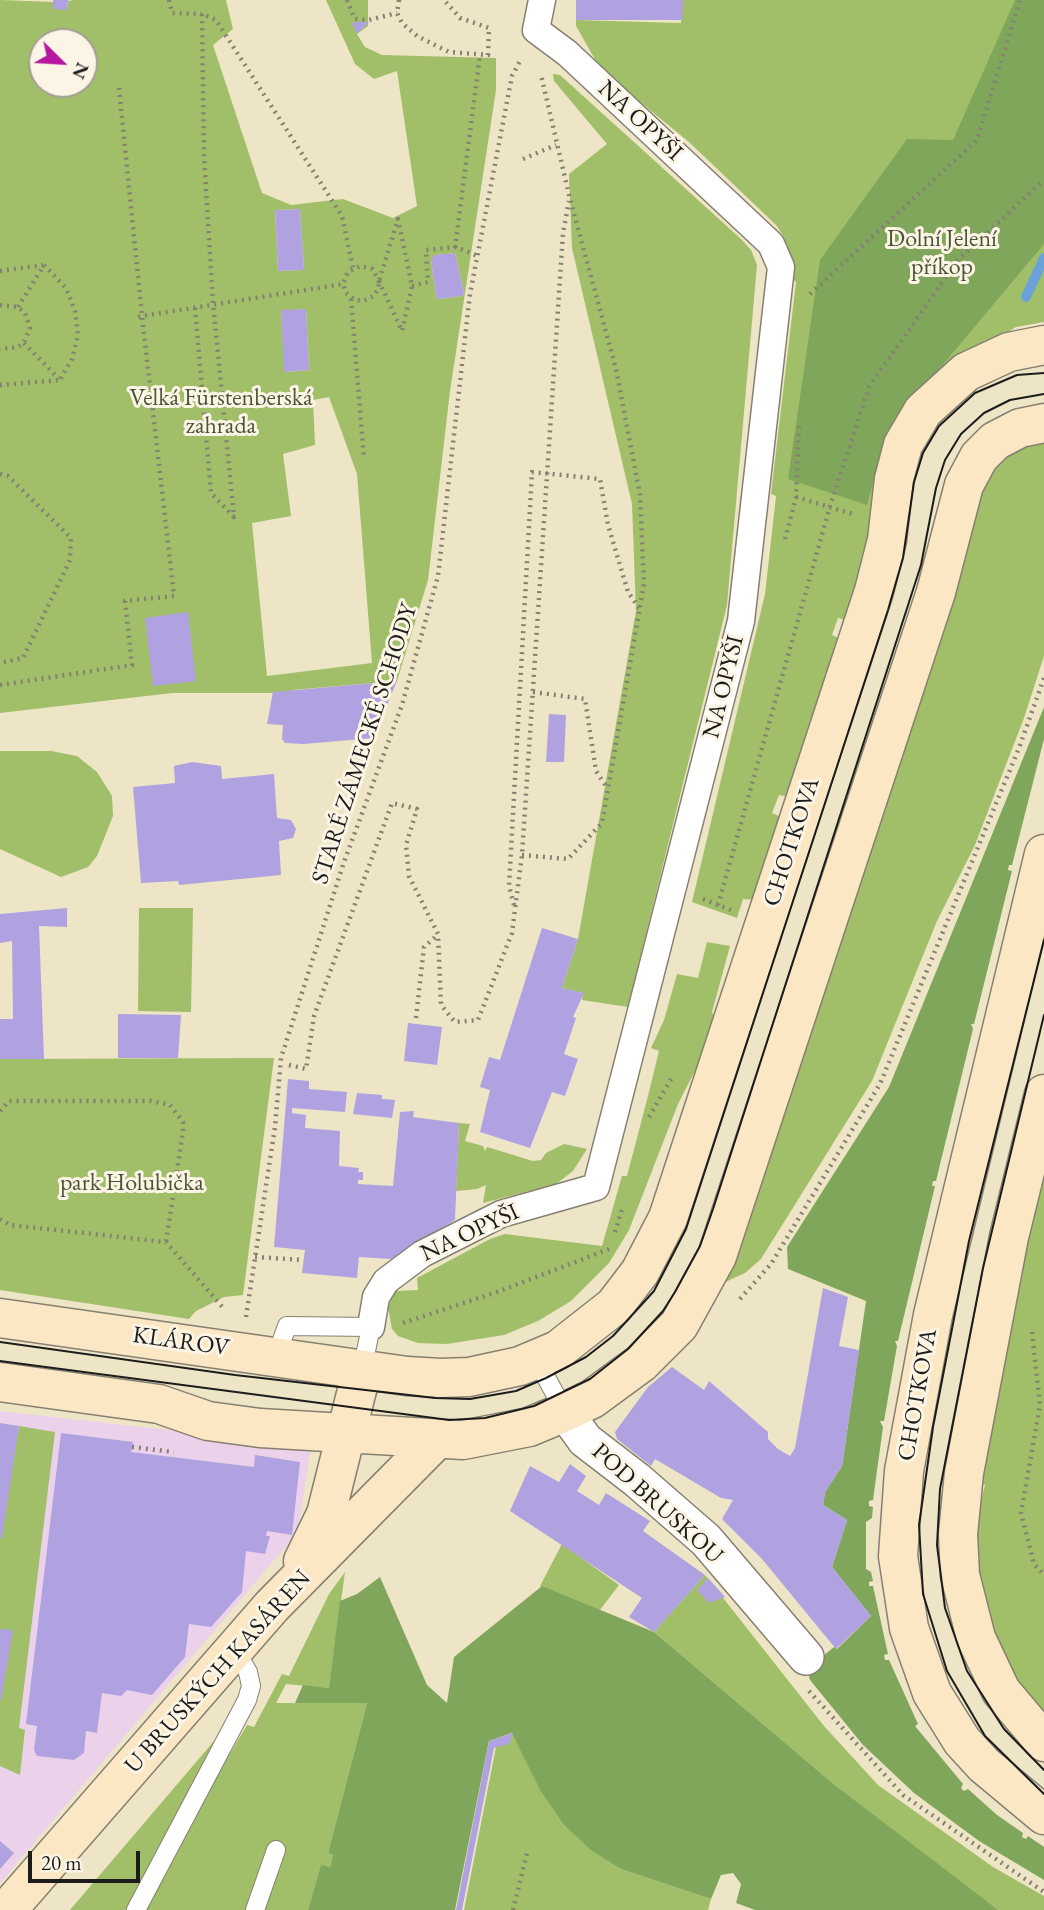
<!DOCTYPE html>
<html>
<head>
<meta charset="utf-8">
<style>
  body { margin:0 }
  #map { position:relative; width:1044px; height:1910px; overflow:hidden; background:#eee5c6; font-family:"EB Garamond",serif }
  canvas { display:block }
  .north { position:absolute; left:28px; top:28px; width:70px; height:70px; box-sizing:border-box; background:#fcf5e5; border:2px solid #a29e95; border-radius:50%; rotate:114deg; font-size:19px; font-weight:700; line-height:28px; text-align:center; color:#1c1c1c }
  .north::after { content:''; display:block; margin:auto; width:24px; height:32px; background:#b5179e; clip-path:polygon(50% 0,100% 100%,50% 72%,0 100%) }
  .scale { position:absolute; left:28px; top:1851px; width:112px; height:32px; box-sizing:border-box; border:4px solid #1c1c1c; border-top:0; padding-left:9px; font-size:21px; line-height:24px; white-space:nowrap; color:#1c1c1c; -webkit-text-stroke:5px #fcf5e5; paint-order:stroke }
</style>
</head>
<body>
<div id="map">
<canvas width="1044" height="1910"></canvas>
<div class="north">N</div>
<div class="scale">20 m</div>
</div>
<script>
const ctx = document.querySelector('canvas').getContext('2d');
ctx.lineJoin = 'round';
function fill(path, color) { ctx.fillStyle = color; ctx.fill(path, 'evenodd'); }
const shape = rows => new Path2D(rows.map(r => 'M' + r).join(''));
function stroke(path, color, width, dash) { ctx.strokeStyle = color; ctx.lineWidth = width; ctx.lineCap = dash ? 'butt' : 'round'; ctx.setLineDash(dash || []); ctx.stroke(path); }
function drawText(font, color, halo, rows, align = 'center') {
  ctx.font = font + ' "EB Garamond",serif'; ctx.lineWidth = 6; ctx.setLineDash([]); ctx.textBaseline = 'middle'; ctx.strokeStyle = halo; ctx.fillStyle = color; for (const [text, x, y, turn = 0] of rows) {
    ctx.save(); ctx.translate(x, y); ctx.rotate((+turn || 0) * Math.PI / 180); ctx.textAlign = isNaN(turn) ? turn : align; if (halo) ctx.strokeText(text, 0, 0); ctx.fillText(text, 0, 0); ctx.restore();
  }
}
fill(shape([
  [0,1411,311,1446,298,1532,0,1883]
]), '#ecd1ea');
fill(shape([
  [0,0,53,2,67,10,68,1,74,0,226,0,233,29,213,45,262,193,291,205,343,199,393,218,417,206,397,71,374,79,355,64,326,0,368,0,368,26,357,34,365,47,382,55,496,58,496,90,450,391,428,580,397,681,292,690,292,693,172,693,0,713],
  [42,42,84,42,84,84,42,84],
  [300,209,304,270,278,271,275,210],
  [455,253,464,292,462,296,439,299,436,297,431,260,435,255],
  [306,309,309,370,285,372,281,311],
  [329,397,357,474,372,663,267,676,252,523,291,516,283,454,315,445,313,400],
  [682,0,1044,0,1044,322,1016,327,937,377,849,621,838,618,832,635,843,640,790,797,779,795,772,813,783,818,756,900,743,899,737,918,692,902,765,594,776,496,771,494,796,282,792,278,784,237,776,225,689,142,601,70,576,26,576,20,681,23],
  [553,74,560,75,741,239,751,250,757,265,727,605,628,1007,582,1000,583,993,562,988,578,939,636,611,632,504,572,248,569,174,607,144,554,81],
  [1044,435,1044,656,1024,718,975,845,937,921,872,1081,761,1259,745,1273,721,1284,939,602,996,458],
  [0,751,51,751,77,756,97,772,112,796,113,816,97,856,88,867,61,877,0,849],
  [139,908,193,908,191,1012,138,1011],
  [707,942,730,946,712,1012,718,1026,678,1104,629,1230,609,1263,571,1301,538,1321,504,1335,447,1344,418,1343,398,1336,392,1329,388,1307,395,1291,418,1290,417,1278,490,1239,505,1234,602,1246,622,1176,627,1176,649,1092,659,1051,651,1048,664,1020,677,974,698,978],
  [274,1058,243,1295,224,1297,196,1311,189,1319,0,1290,0,1059],
  [459,1123,470,1124,465,1141,483,1146,485,1151,487,1147,533,1161,541,1160,546,1153,564,1144,587,1149,573,1171,556,1184,483,1203,486,1185,477,1189,456,1191],
  [1044,1138,1044,1728,1001,1668,967,1553,985,1485,975,1481],
  [19,1426,55,1432,19,1728,25,1730,20,1775,0,1766,0,1697,12,1631,0,1629,0,1540],
  [562,1544,619,1585,600,1610,540,1586],
  [345,1572,329,1688,286,1684,276,1703,367,1703,328,1853,333,1855,330,1867,321,1866,308,1910,70,1910,214,1741,231,1752,247,1725,254,1727,282,1674,289,1676,329,1594],
  [705,1575,824,1726,878,1785,993,1867,1044,1896,1044,1910,998,1910,983,1900,835,1785,654,1632],
  [513,1733,541,1792,563,1824,621,1869,711,1899,708,1910,464,1910,496,1747]
]), '#a0bf68');
fill(shape([
  [1015,0,1044,0,1044,244,888,430,867,505,788,479,820,260,907,139,953,140],
  [1044,707,1044,739,1012,865,1009,865,1008,870,1012,871,974,1024,971,1024,973,1029,936,1181,933,1181,932,1186,935,1186,898,1341,895,1341,897,1346,884,1421,880,1421,883,1427,873,1500,869,1501,869,1506,873,1507,872,1518,866,1522,866,1569,871,1572,873,1581,869,1582,869,1586,873,1586,888,1654,884,1655,885,1660,889,1660,918,1724,915,1726,963,1784,961,1788,964,1791,968,1789,997,1815,1023,1833,1022,1837,1026,1839,1028,1836,1044,1847,1044,1880,979,1841,914,1793,863,1745,810,1680,808,1673,811,1666,834,1647,837,1649,871,1616,832,1567,847,1520,823,1505,825,1492,842,1466,866,1301,788,1269,787,1247,889,1087],
  [380,1577,427,1685,447,1703,454,1657,542,1586,654,1632,835,1785,998,1910,755,1910,736,1903,741,1884,733,1873,721,1875,711,1899,621,1869,591,1850,563,1824,541,1792,512,1733,489,1741,455,1910,308,1910,321,1865,330,1867,333,1855,328,1853,367,1703,295,1703,303,1685,329,1688,340,1601,357,1594]
]), '#80a65c');
stroke(shape([
  [1026,297,1044,258]
]), '#6ca2da', 10);
fill(shape([
  [53,0,68,0,67,10,53,9],
  [576,0,683,0,682,20,576,20],
  [369,22,357,34,352,23,358,22],
  [300,209,304,270,278,271,275,210],
  [455,253,464,292,462,296,439,299,436,297,431,260,434,255],
  [306,309,309,370,284,372,281,310],
  [188,612,196,681,153,686,145,618],
  [397,681,373,738,304,744,285,743,282,739,283,725,267,724,273,692],
  [549,714,566,715,564,762,546,762],
  [192,762,221,766,222,779,274,774,277,818,291,820,296,829,293,838,279,841,281,875,179,885,178,881,141,883,133,787,175,783,174,766],
  [67,908,67,927,39,926,44,1059,0,1059,0,1019,13,1019,12,941,0,943,0,914],
  [542,928,578,939,562,988,584,993,573,1017,576,1018,564,1054,578,1059,565,1096,552,1092,530,1148,480,1132,490,1090,480,1087,489,1057,500,1060],
  [118,1014,181,1015,178,1058,118,1058],
  [408,1023,442,1027,437,1065,404,1061],
  [288,1079,309,1081,309,1089,347,1092,345,1112,292,1108,292,1113,306,1115,305,1128,340,1131,339,1166,359,1168,358,1172,363,1172,363,1180,358,1180,358,1184,393,1186,400,1112,414,1111,413,1117,459,1123,455,1220,391,1259,359,1257,357,1278,302,1273,305,1250,274,1247],
  [357,1093,382,1095,382,1099,395,1100,392,1118,353,1114],
  [823,1288,848,1297,839,1346,859,1350,842,1466,825,1492,823,1505,847,1520,832,1567,871,1616,836,1649,762,1559,722,1519,733,1500,721,1498,655,1459,651,1466,617,1439,615,1432,648,1387,672,1367,704,1390,709,1381,768,1432,768,1439,778,1449,790,1456,795,1448],
  [0,1423,19,1426,2,1538,0,1538],
  [61,1433,133,1442,131,1452,254,1467,255,1455,300,1462,292,1535,267,1531,266,1536,270,1536,265,1554,246,1551,242,1592,211,1627,189,1624,185,1657,152,1695,127,1690,121,1696,102,1693,97,1733,86,1731,84,1753,74,1760,37,1756,34,1750,37,1726,26,1724],
  [570,1464,586,1476,577,1491,599,1505,606,1493,650,1521,643,1531,705,1575,654,1632,629,1617,642,1598,510,1511,530,1466,559,1482],
  [708,1578,725,1597,709,1603,697,1590],
  [0,1629,13,1630,1,1700,0,1700],
  [513,1733,509,1744,494,1748,462,1910,456,1910,489,1741],
  [0,1841,14,1853,0,1869]
]), '#b0a2e1');
const service = shape([
  [276,1357,287,1326,371,1327,362,1370],
  [536,1359,565,1412],
  [136,1910,247,1700,251,1686,248,1672,235,1650],
  [255,1910,276,1850]
]);
const pedestrian = shape([
  [371,1327,376,1297,386,1281,422,1254,501,1214,596,1187,741,621,781,267,771,244,567,53,536,30,542,0]
]);
const minor = shape([
  [565,1412,585,1440,637,1480,706,1540,806,1657]
]);
const secondary = shape([
  [1044,854,933,1315,904,1471,898,1556,909,1628,932,1693,962,1741,984,1765,1044,1815],
  [1044,1094,1009,1237,964,1473,958,1534,960,1575,976,1638,1001,1691,1044,1742],
  [0,1318,407,1376,441,1378,469,1377,520,1366,558,1350,614,1306,640,1272,668,1218,874,591,887,540,894,479,903,445,923,411,966,372,1009,352,1044,345],
  [0,1382,159,1404,208,1421,260,1428,463,1440,529,1427,565,1412,592,1399,641,1363,679,1325,717,1256,936,592,964,485,979,457,995,441,1020,428,1044,423],
  [303,1561,326,1514,362,1370],
  [7,1910,272,1606,436,1440]
]);
stroke(service, '#858071', 20);
stroke(pedestrian, '#858071', 29);
stroke(minor, '#858071', 38);
stroke(secondary, '#858071', 41);
stroke(shape([
  [169,0,172,13,202,14],
  [347,0,355,19,369,20,397,13],
  [399,0,397,13,402,23,417,36,449,52,488,55,489,28,460,18,444,0],
  [119,88,142,316,135,318],
  [523,159,556,145],
  [455,248,480,55],
  [44,265,66,288,75,311,78,335,72,359,60,380],
  [0,271,43,265],
  [379,281,402,331,412,286,398,219,379,281,378,289,374,296,363,301,355,300,346,293,343,284,348,272,360,266,372,269,379,281],
  [412,286,428,282,426,250,456,247,478,256],
  [810,294,977,140,1020,0],
  [351,299,364,459],
  [0,305,18,307,25,313,30,328,24,342,18,347,0,349],
  [18,307,44,265],
  [195,308,211,493,234,517,213,303,204,156,202,14,216,20,342,216,353,268],
  [24,343,59,379],
  [0,385,60,380],
  [0,474,8,476,71,538,70,560,23,658,0,663],
  [796,497,853,514],
  [785,539,796,497,799,424],
  [0,685,132,665,125,601,174,596,142,316,343,284],
  [533,692,585,699,596,771,608,789],
  [522,855,568,859,602,823,644,584,640,495,616,369,570,199,541,75],
  [703,899,731,910],
  [514,905,509,886,532,472,600,479,608,525,628,592,639,608],
  [718,905,830,506,869,387,957,261,1044,180],
  [416,1018,424,947,438,935],
  [289,1065,306,1069,314,1016,392,803,417,809,406,845,409,876,438,934,441,1005,455,1022,478,1020,512,933,522,855,563,233,569,201],
  [0,1111,9,1101,151,1101,170,1105,183,1122,183,1131,166,1242],
  [649,1117,671,1079],
  [0,1219,10,1225,166,1242,225,1310],
  [615,1232,623,1206],
  [255,1257,304,1260],
  [740,1299,771,1264,880,1084,1019,748,1044,678],
  [246,1317,275,1127,281,1058,344,862,402,705,438,576,470,294,512,76,521,59],
  [403,1323,500,1291,609,1249],
  [1032,1332,1040,1405,1021,1513,1034,1564,1044,1575],
  [132,1447,174,1452],
  [809,1691,903,1795,1044,1892],
  [513,1910,527,1853]
]), '#858071', 4.5, [2, 5]);
stroke(service, '#fff', 18);
stroke(pedestrian, '#fff', 26);
stroke(minor, '#fff', 35);
stroke(secondary, '#fbe7c3', 38);
stroke(shape([
  [1044,940,969,1241,933,1427,919,1525,923,1594,947,1671,985,1736,1044,1794],
  [1044,1015,983,1268,940,1489,937,1545,945,1608,967,1671,1004,1729,1044,1770],
  [0,1342,235,1375,435,1398,470,1399,516,1391,546,1378,586,1357,613,1336,654,1291,686,1229,888,610,903,558,914,482,923,453,939,426,975,393,1017,375,1044,373],
  [0,1361,449,1420,485,1418,534,1406,590,1379,628,1349,663,1311,675,1292,700,1246,713,1209,921,565,936,488,945,460,961,434,984,413,1010,400,1044,394]
]), '#1c1c1c', 2);
drawText('24px', '#1c1c1c', '#fcf5e5', [
  ["NA OPYŠI",640,121,43],
  ["NA OPYŠI",724,687,-76],
  ["STARÉ ZÁMECKÉ SCHODY",365,744,-72],
  ["CHOTKOVA",792,842,-72],
  ["NA OPYŠI",470,1233,-25],
  ["KLÁROV",181,1342,8],
  ["CHOTKOVA",918,1395,-80],
  ["POD BRUSKOU",657,1504,42],
  ["U BRUSKÝCH KASÁREN",218,1672,-48]
]);
drawText('24px', '#4a5537', '#fcf5e5', [
  ["Dolní Jelení",942,239],
  ["příkop",942,267],
  ["Velká Fürstenberská",221,398],
  ["zahrada",221,426],
  ["park Holubička",132,1183]
]);
</script>
</body>
</html>
